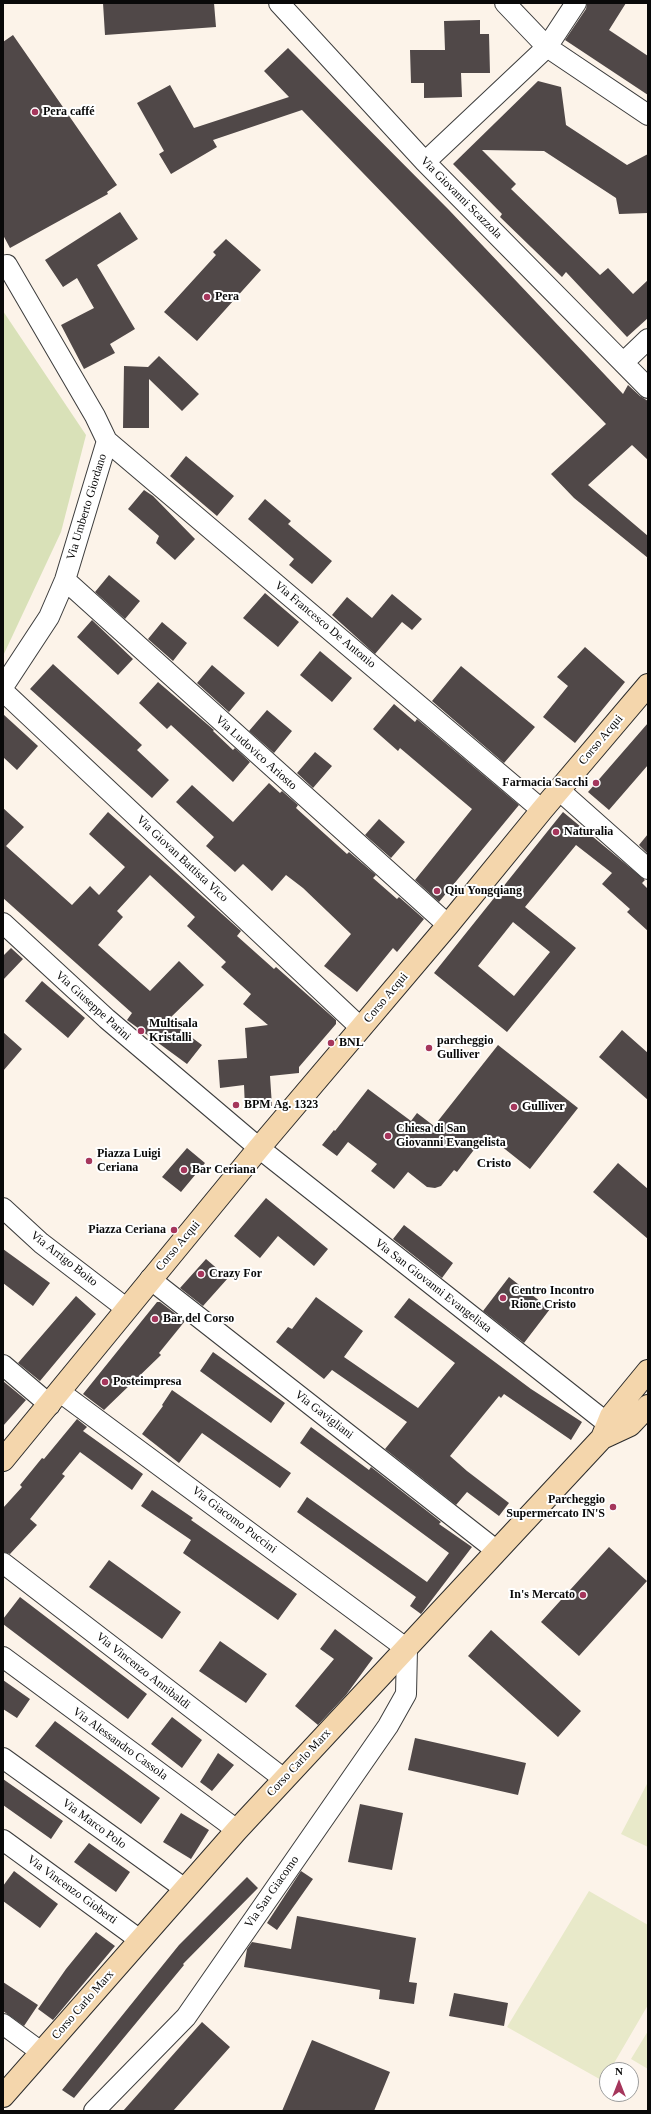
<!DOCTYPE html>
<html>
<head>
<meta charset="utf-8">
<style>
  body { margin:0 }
  #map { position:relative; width:651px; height:2114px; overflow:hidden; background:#fcf3e9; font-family:Georgia,serif }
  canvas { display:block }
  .frame { position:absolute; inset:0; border:4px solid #090909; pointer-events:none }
  .north { position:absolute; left:599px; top:2062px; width:40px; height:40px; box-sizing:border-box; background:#fff; border:1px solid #9d9d9d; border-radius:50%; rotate:0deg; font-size:11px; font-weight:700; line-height:16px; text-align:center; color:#090909 }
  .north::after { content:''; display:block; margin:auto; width:14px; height:18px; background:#a5365c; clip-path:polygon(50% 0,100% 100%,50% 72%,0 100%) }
</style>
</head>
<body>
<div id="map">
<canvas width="651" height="2114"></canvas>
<div class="frame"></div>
<div class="north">N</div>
</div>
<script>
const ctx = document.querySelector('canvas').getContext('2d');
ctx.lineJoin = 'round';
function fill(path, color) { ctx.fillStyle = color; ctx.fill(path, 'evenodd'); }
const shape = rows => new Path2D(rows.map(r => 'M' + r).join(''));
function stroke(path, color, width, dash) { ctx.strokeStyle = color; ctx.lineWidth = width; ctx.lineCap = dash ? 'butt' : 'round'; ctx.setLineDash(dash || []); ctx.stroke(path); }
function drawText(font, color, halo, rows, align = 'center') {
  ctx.font = font + ' Georgia,serif'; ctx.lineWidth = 4; ctx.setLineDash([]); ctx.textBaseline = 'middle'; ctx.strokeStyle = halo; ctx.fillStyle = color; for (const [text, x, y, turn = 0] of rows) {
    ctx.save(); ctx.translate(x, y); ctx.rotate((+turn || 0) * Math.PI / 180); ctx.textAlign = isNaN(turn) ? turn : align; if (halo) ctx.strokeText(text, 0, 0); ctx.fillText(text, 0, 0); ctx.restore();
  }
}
fill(shape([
  [3,311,86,435,61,532,3,656]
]), '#d9e1b8');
fill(shape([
  [648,1782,648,1847,621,1834],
  [589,1891,648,1925,648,2005,610,2070,607,2070,607,2075,603,2081,507,2027],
  [648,2031,648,2069,631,2059]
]), '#e8e9c9');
fill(shape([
  [103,3,214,3,216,27,105,35],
  [587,3,626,3,609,30,648,56,648,95,565,40,586,9],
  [480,20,480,34,489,34,490,73,461,73,462,97,424,98,424,83,411,83,410,50,445,50,444,21],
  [13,35,117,185,107,192,108,194,10,248,3,235,3,42],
  [288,48,449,210,623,394,628,385,640,396,648,401,648,460,632,445,588,485,648,536,648,558,574,498,551,474,606,424,302,110,213,140,217,147,171,174,159,154,164,151,137,103,170,85,194,128,289,97,264,71],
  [538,81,561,87,566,125,627,165,648,154,648,213,619,214,616,198,544,151,482,150,516,184,511,189,600,275,608,268,633,294,648,280,648,318,627,337,566,272,562,277,500,217,502,214,453,164],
  [120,212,138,239,97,265,135,329,110,344,115,353,84,369,61,325,94,308,77,278,63,287,45,260],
  [226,239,261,270,197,341,164,312,216,255,213,252],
  [159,356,199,394,182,411,149,379,149,428,123,428,124,366,148,367],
  [186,456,234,496,217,516,170,476],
  [144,490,153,496,195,539,175,560,156,543,159,536,128,509],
  [265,499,291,521,288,524,332,561,312,584,289,565,294,559,248,519],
  [109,575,140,601,125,619,95,592],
  [265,593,299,622,278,647,243,618],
  [392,594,422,619,412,630,402,622,375,654,332,615,347,597,372,618],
  [92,620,133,659,118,675,77,637],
  [162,622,187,643,173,661,148,639],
  [585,647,625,682,575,743,543,717,568,686,557,677],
  [320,651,352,678,332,702,300,675],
  [53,664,142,745,137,750,169,780,152,798,30,689],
  [212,665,245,693,229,712,197,683],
  [461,666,535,727,504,763,432,701],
  [158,682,214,730,213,731,233,750,235,748,250,762,233,782,171,725,167,729,139,703],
  [394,704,415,722,417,719,519,805,439,902,415,880,472,809,400,748,398,751,373,729],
  [267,710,292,731,274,753,249,731],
  [3,714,38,746,17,770,3,757],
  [648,723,648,765,609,810,588,792],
  [315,752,332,766,313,788,297,773],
  [269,783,280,793,282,791,298,805,296,808,347,854,349,852,376,875,373,878,397,899,399,897,424,919,397,952,393,948,357,992,324,966,351,934,303,888,286,875,272,891,243,864,235,872,206,846,214,837,176,802,192,785,233,822],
  [3,808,24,827,6,846,72,905,90,886,99,895,125,867,89,834,108,812,241,931,237,936,274,969,276,967,336,1020,336,1024,299,1067,299,1073,270,1076,272,1106,245,1108,244,1085,220,1088,218,1060,247,1058,245,1028,268,1025,243,1004,251,994,221,967,226,962,187,926,195,917,150,875,117,911,123,917,98,945,150,991,179,961,204,985,168,1020,202,1045,187,1064,127,1020,132,1013,3,898],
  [563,812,645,880,642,883,648,889,648,931,627,912,630,909,602,884,612,873,576,845,525,907,576,948,507,1032,434,973],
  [513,922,550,952,514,996,478,966],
  [379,819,405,842,391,858,365,835],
  [648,834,648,854,639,845],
  [11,948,23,959,3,980,3,956],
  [42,981,85,1018,68,1038,25,1001],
  [622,1030,648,1053,648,1100,599,1057],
  [3,1032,22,1049,3,1071],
  [498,1045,578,1108,530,1169,486,1134,457,1172,454,1170,441,1186,435,1188,427,1187,408,1172,394,1189,371,1171,377,1164,348,1142,337,1156,322,1145,334,1130,335,1131,368,1089,411,1121,417,1113,434,1126],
  [187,1148,205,1163,181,1192,162,1177],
  [618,1163,648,1189,648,1239,593,1192],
  [266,1198,328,1249,314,1266,278,1236,260,1258,234,1236],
  [404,1225,453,1263,442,1278,393,1239],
  [3,1249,50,1283,33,1306,3,1283],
  [206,1259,228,1278,203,1306,180,1288],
  [509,1277,550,1309,524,1343,483,1311],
  [76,1296,96,1314,40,1381,18,1363],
  [316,1297,363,1331,344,1357,418,1408,455,1363,394,1317,409,1298,531,1389,582,1422,571,1440,504,1394,501,1398,499,1396,450,1456,467,1471,509,1503,499,1516,467,1492,456,1505,385,1449,407,1422,332,1370,324,1379,276,1342,288,1327,292,1329],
  [157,1302,160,1302,185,1321,159,1353,161,1355,104,1410,83,1394],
  [213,1352,285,1403,271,1423,200,1371],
  [3,1381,26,1400,3,1426],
  [172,1390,291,1473,280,1488,202,1433,179,1463,142,1434,163,1406,162,1405],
  [77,1419,87,1427,83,1431,143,1474,132,1490,80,1452,62,1474,65,1476,30,1519,37,1525,10,1554,3,1552,3,1508,22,1487,20,1485,42,1458,44,1459],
  [311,1427,369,1470,371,1467,441,1522,439,1524,472,1547,421,1614,410,1606,416,1597,297,1512,307,1497,427,1582,449,1553,300,1443],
  [152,1490,193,1518,191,1520,297,1594,278,1620,183,1553,191,1540,141,1506],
  [609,1547,647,1581,579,1656,541,1622],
  [109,1560,181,1612,162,1639,89,1587],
  [20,1597,147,1694,128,1719,3,1624,3,1619],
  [335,1629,373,1658,346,1695,318,1725,295,1706,334,1659,320,1649],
  [491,1630,581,1711,558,1737,468,1656],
  [220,1641,267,1674,246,1703,199,1671],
  [3,1680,30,1699,17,1718,3,1709],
  [172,1717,202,1740,182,1768,151,1744],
  [55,1721,160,1798,141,1824,35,1746],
  [415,1738,526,1763,518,1795,408,1770],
  [218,1753,234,1765,212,1791,200,1782],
  [3,1779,63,1821,51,1839,3,1805],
  [360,1804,403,1813,392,1870,348,1862],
  [181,1813,209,1830,191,1859,163,1842],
  [89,1843,130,1872,116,1892,74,1862],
  [14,1871,58,1904,40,1928,3,1901,3,1886],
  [301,1871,313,1879,277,1930,267,1923],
  [247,1877,258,1888,183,1964,184,1965,74,2098,62,2090,179,1945],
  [297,1916,416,1938,409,1982,417,1983,414,2004,379,1999,380,1990,244,1967,247,1949,252,1942,291,1949],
  [96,1932,115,1946,53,2020,38,2009,66,1969],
  [3,1982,38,2005,24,2026,3,2011],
  [454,1993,508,2003,504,2026,449,2016],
  [202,2022,230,2047,173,2111,123,2111],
  [312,2040,390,2072,374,2111,282,2111]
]), '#504848');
const street = shape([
  [279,3,425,162,648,388],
  [505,3,547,47,648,115],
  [425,162,547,47,576,3],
  [624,362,648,339],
  [107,441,542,810],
  [65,580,448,925],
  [3,687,49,617,65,580,107,441,95,416,7,265],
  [3,691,361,1028],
  [559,790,648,869],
  [3,923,107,1019,259,1148,607,1423],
  [3,1208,41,1243,127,1309],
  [150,1279,497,1551],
  [3,1365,50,1405],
  [60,1392,407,1649,406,1694,388,1726,186,2017,94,2111],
  [3,1563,284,1779],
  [3,1657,237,1830],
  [3,1758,185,1889],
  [3,1840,140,1940],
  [3,2024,41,2052]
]);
const secondary = shape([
  [602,1438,630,1425,648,1406],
  [3,1460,259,1148,448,925,542,810,648,685],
  [3,2096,237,1830,602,1438,611,1416,648,1371]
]);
stroke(street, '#3c3c3c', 22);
stroke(secondary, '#2b2b2b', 24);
stroke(street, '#fff', 20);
stroke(secondary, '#f4d6ac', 22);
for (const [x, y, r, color] of [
  [35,112,4,"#a5365c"],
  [207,297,4,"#a5365c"],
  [596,783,4,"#a5365c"],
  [556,832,4,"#a5365c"],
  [437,891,4,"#a5365c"],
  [141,1031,4,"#a5365c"],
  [331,1043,4,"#a5365c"],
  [429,1048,4,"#a5365c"],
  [236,1105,4,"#a5365c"],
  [514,1107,4,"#a5365c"],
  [388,1136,4,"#a5365c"],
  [89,1161,4,"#a5365c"],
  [184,1170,4,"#a5365c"],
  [174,1230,4,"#a5365c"],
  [201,1274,4,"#a5365c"],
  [503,1298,4,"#a5365c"],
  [155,1319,4,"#a5365c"],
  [105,1382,4,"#a5365c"],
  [613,1507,4,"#a5365c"],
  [583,1595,4,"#a5365c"]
]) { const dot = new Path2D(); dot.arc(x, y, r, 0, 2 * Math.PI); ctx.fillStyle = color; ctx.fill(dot); stroke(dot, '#fff', 1.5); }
drawText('bold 12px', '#090909', '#fff', [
  ["Pera caffé",43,112],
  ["Pera",215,297],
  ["Farmacia Sacchi",588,783,"right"],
  ["Naturalia",564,832],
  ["Qiu Yongqiang",445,891],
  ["Multisala",149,1024],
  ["Kristalli",149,1038],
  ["parcheggio",437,1041],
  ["Gulliver",437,1055],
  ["BNL",339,1043],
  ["BPM Ag. 1323",244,1105],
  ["Gulliver",522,1107],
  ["Chiesa di San",396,1129],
  ["Giovanni Evangelista",396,1143],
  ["Piazza Luigi",97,1154],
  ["Ceriana",97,1168],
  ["Bar Ceriana",192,1170],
  ["Piazza Ceriana",166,1230,"right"],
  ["Crazy For",209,1274],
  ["Centro Incontro",511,1291],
  ["Rione Cristo",511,1305],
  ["Bar del Corso",163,1319],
  ["Posteimpresa",113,1382],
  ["Parcheggio",605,1500,"right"],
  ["Supermercato IN'S",605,1514,"right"],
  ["In's Mercato",575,1595,"right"]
], 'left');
drawText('12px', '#090909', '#fff', [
  ["Via Giovanni Scazzola",461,198,45],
  ["Via Umberto Giordano",87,507,-73],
  ["Via Francesco De Antonio",325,625,40],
  ["Corso Acqui",601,740,-50],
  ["Via Ludovico Ariosto",256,753,42],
  ["Via Giovan Battista Vico",182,859,43],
  ["Corso Acqui",386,998,-50],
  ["Via Giuseppe Parini",93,1006,42],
  ["Corso Acqui",178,1246,-50],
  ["Via Arrigo Boito",64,1259,38],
  ["Via San Giovanni Evangelista",433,1286,38],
  ["Via Gavigliani",324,1415,38],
  ["Via Giacomo Puccini",234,1520,37],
  ["Via Vincenzo Annibaldi",143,1671,38],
  ["Via Alessandro Cassola",120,1744,36],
  ["Corso Carlo Marx",299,1763,-47],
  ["Via Marco Polo",94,1824,36],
  ["Via Vincenzo Gioberti",72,1890,36],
  ["Via San Giacomo",272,1892,-55],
  ["Corso Carlo Marx",83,2005,-49]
]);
drawText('bold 13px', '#090909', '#fff', [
  ["Cristo",494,1164]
]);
</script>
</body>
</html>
